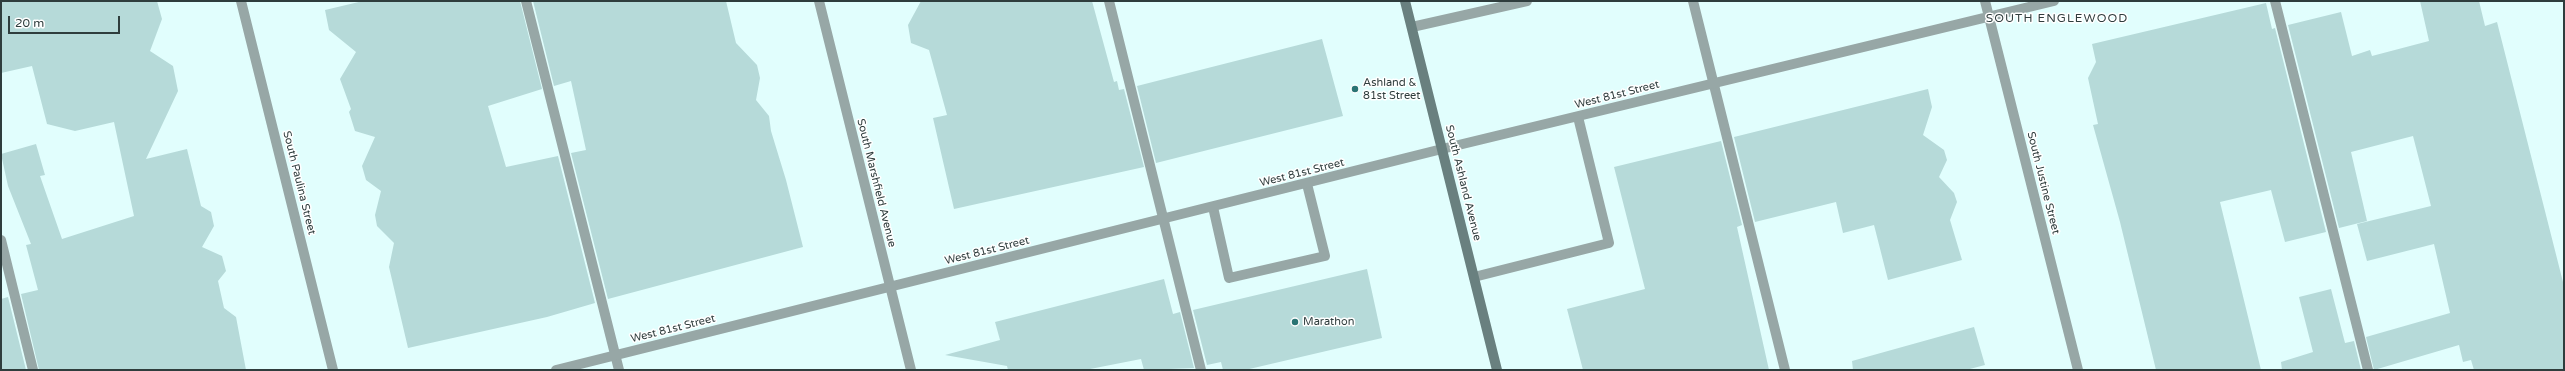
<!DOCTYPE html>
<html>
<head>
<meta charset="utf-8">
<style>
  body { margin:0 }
  #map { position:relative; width:2565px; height:371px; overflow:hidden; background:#e1fefd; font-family:"Varela Round",sans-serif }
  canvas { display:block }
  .frame { position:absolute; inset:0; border:2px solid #2f3d3d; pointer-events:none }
  .scale { position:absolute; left:8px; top:16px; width:112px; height:18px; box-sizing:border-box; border:2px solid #2f3d3d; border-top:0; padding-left:5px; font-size:12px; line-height:14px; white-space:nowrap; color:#2f3d3d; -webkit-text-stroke:3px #fff; paint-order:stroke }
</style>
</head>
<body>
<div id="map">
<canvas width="2565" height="371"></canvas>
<div class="frame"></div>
<div class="scale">20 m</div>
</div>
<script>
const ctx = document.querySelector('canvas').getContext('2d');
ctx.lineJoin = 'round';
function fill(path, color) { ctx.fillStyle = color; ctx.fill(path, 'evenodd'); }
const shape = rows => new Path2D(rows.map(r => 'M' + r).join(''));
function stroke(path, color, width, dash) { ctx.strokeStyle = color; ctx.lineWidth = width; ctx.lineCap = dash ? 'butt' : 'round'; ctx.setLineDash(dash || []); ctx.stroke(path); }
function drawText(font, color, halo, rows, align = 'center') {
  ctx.font = font + ' "Varela Round",sans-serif'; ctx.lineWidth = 3; ctx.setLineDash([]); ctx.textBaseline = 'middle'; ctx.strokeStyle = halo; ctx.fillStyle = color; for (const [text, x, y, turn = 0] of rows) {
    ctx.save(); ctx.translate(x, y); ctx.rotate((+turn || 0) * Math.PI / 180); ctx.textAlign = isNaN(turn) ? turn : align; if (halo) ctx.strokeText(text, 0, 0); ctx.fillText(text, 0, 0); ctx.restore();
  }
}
fill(shape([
  [1,1,157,1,162,19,150,51,173,66,178,91,146,159,187,149,201,206,211,212,214,226,202,247,222,256,226,271,218,281,224,308,236,317,246,370,39,370,21,294,38,290,26,245,31,244,8,186,1,154,36,144,45,175,40,176,62,239,134,216,114,122,75,131,47,124,32,66,1,73],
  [363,1,520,1,542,89,488,106,506,167,558,156,595,303,547,317,408,348,389,267,394,243,377,226,375,215,381,191,366,180,362,166,375,137,355,131,349,112,351,109,340,79,356,52,329,30,325,10],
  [533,1,726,1,736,43,757,65,760,78,756,100,769,116,771,131,786,180,803,247,608,299,571,153,586,150,571,81,554,86],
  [921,1,1092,1,1114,82,1117,81,1119,90,1124,89,1144,167,954,209,933,118,947,115,929,50,911,43,908,25],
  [2420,1,2479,1,2485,26,2497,22,2564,286,2564,370,2474,370,2471,360,2463,362,2459,345,2374,370,2366,337,2450,313,2434,244,2367,261,2357,224,2431,206,2413,136,2351,152,2367,221,2339,228,2288,25,2341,12,2352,56,2370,50,2372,56,2429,41],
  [2266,3,2272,29,2275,28,2326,232,2285,242,2271,190,2220,202,2261,370,2156,370,2120,222,2093,125,2098,124,2088,78,2096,62,2092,44],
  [1322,39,1343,116,1156,163,1137,86],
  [1928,89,1932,107,1923,135,1944,150,1947,160,1939,177,1954,193,1957,202,1950,220,1962,260,1888,280,1874,225,1843,233,1836,202,1755,222,1734,137],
  [1721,141,1742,225,1737,227,1769,370,1583,370,1567,309,1645,289,1614,167],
  [1367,269,1382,338,1245,370,1223,370,1221,362,1207,365,1193,310],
  [1164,279,1173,314,1180,312,1194,368,1144,370,1141,359,1085,370,1008,370,1007,366,945,355,1000,340,995,322],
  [2331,289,2345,343,2354,341,2361,370,2282,370,2281,362,2313,352,2299,297],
  [8,297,26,370,1,370,1,299],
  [1974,327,1985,365,1966,370,1853,370,1852,361]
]), '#b6dad9');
stroke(shape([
  [526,1,619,370],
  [1109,1,1201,370],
  [1693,1,1785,370],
  [2275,1,2368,370],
  [1412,27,1527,1],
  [1213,207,1229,278,1325,256,1307,184],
  [1,240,33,370],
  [1474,277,1609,243,1578,117]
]), '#97a7a6', 10);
stroke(shape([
  [241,1,333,370],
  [819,1,911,370],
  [1985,1,2078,370],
  [556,370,1442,149,2054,1]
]), '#97a7a6', 10);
stroke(shape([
  [1405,1,1497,370]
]), '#69807f', 10);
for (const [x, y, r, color] of [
  [1355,89,4,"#2a7474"],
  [1295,322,4,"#2a7474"]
]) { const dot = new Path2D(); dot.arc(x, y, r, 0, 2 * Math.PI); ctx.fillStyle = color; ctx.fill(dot); stroke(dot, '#fff', 1.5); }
drawText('11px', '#2f3d3d', '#fff', [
  ["Ashland &",1363,83],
  ["81st Street",1363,96],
  ["Marathon",1303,322]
], 'left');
drawText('11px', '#2f3d3d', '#fff', [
  ["West 81st Street",1617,95,-14],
  ["West 81st Street",1302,173,-14],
  ["South Paulina Street",299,183,76],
  ["South Marshfield Avenue",876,183,76],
  ["South Ashland Avenue",1463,183,76],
  ["South Justine Street",2043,183,76],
  ["West 81st Street",987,251,-14],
  ["West 81st Street",673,329,-14]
]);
ctx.letterSpacing = '1px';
drawText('12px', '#2f3d3d', '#fff', [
  ["SOUTH ENGLEWOOD",2057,19]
]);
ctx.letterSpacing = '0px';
</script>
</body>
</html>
